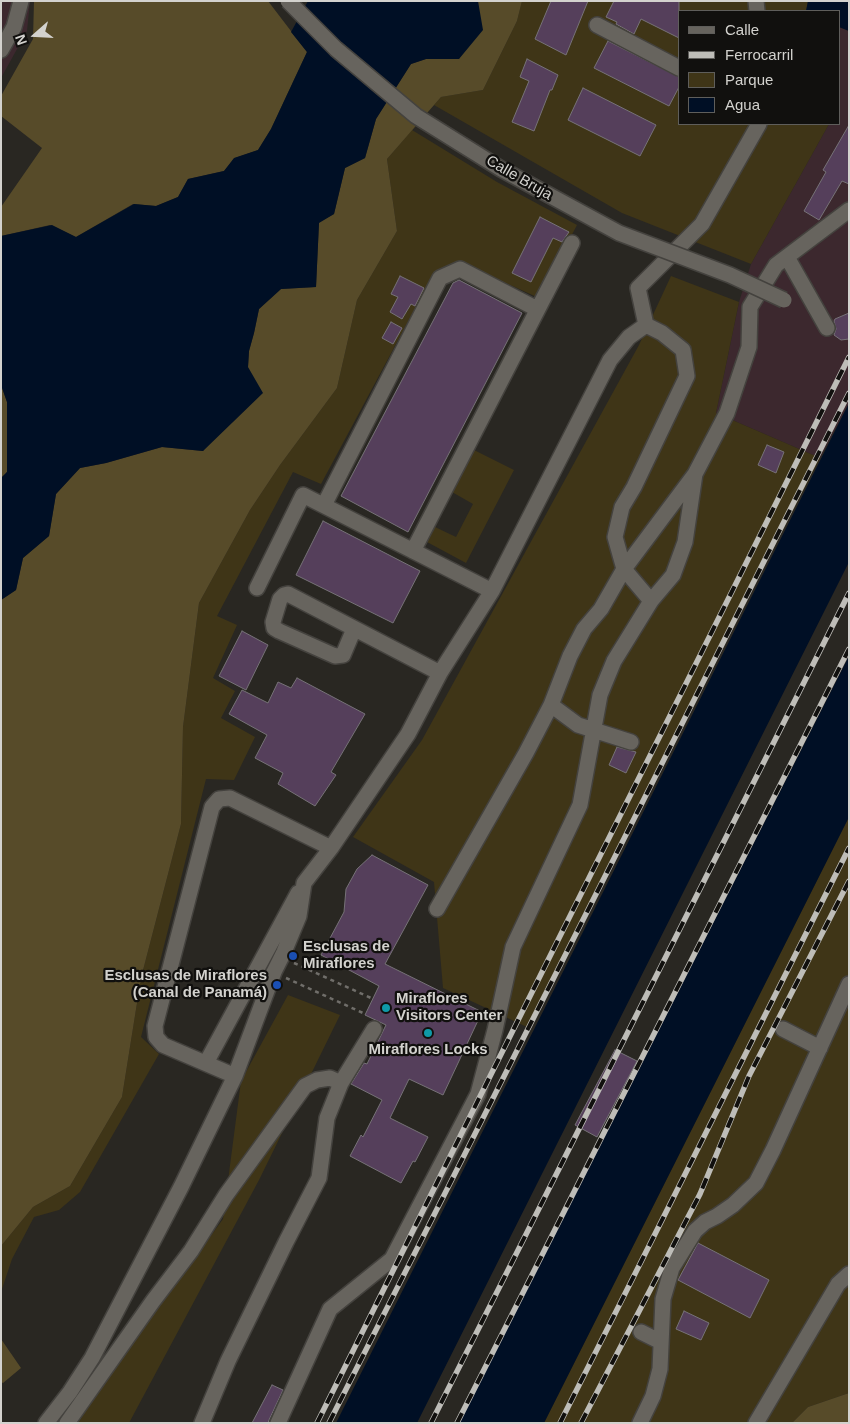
<!DOCTYPE html>
<html>
<head>
<meta charset="utf-8">
<style>
  body { margin:0 }
  #map { position:relative; width:850px; height:1424px; overflow:hidden; background:#292722; font-family:Helvetica,sans-serif }
  canvas { display:block }
  .frame { position:absolute; inset:0; border:2px solid #d3d2ce; pointer-events:none }
  .legend { position:absolute; left:678px; top:10px; width:162px; height:115px; box-sizing:border-box; background:#11100e; border:1px solid #5f5e5b; margin:0; padding:6px 9px; list-style:none; font-size:15px; color:#d3d2ce }
  .legend li { display:flex; align-items:center; gap:10px; height:25px }
  .legend b { width:25px; border:1px solid #5f5e5b }
  .north { position:absolute; left:10px; top:10px; width:50px; height:50px; -webkit-text-stroke:4px #11100e; paint-order:stroke; rotate:251deg; font-size:14px; font-weight:700; line-height:20px; text-align:center; color:#d3d2ce }
  .north::after { content:''; display:block; margin:auto; width:18px; height:22px; background:#d3d2ce; clip-path:polygon(50% 0,100% 100%,50% 72%,0 100%) }
</style>
</head>
<body>
<div id="map">
<canvas width="850" height="1424"></canvas>
<div class="frame"></div>
<ul class="legend">
<li><b style="height:6px;background:#67645e"></b>Calle</li>
<li><b style="height:6px;background:#bebdb8"></b>Ferrocarril</li>
<li><b style="height:14px;background:#3f3517"></b>Parque</li>
<li><b style="height:14px;background:#000f25"></b>Agua</li>
</ul>
<div class="north">N</div>
</div>
<script>
const ctx = document.querySelector('canvas').getContext('2d');
ctx.lineJoin = 'round';
function fill(path, color) { ctx.fillStyle = color; ctx.fill(path, 'evenodd'); }
const shape = rows => new Path2D(rows.map(r => 'M' + r).join(''));
function stroke(path, color, width, dash) { ctx.strokeStyle = color; ctx.lineWidth = width; ctx.lineCap = dash ? 'butt' : 'round'; ctx.setLineDash(dash || []); ctx.stroke(path); }
function drawText(font, color, halo, rows, align = 'center') {
  ctx.font = font + ' Helvetica,sans-serif'; ctx.lineWidth = 4.5; ctx.setLineDash([]); ctx.textBaseline = 'middle'; ctx.strokeStyle = halo; ctx.fillStyle = color; for (const [text, x, y, turn = 0] of rows) {
    ctx.save(); ctx.translate(x, y); ctx.rotate((+turn || 0) * Math.PI / 180); ctx.textAlign = isNaN(turn) ? turn : align; if (halo) ctx.strokeText(text, 0, 0); ctx.fillText(text, 0, 0); ctx.restore();
  }
}
fill(shape([
  [1,1,30,1,27,31,1,78],
  [839,27,849,31,849,403,820,458,716,413,739,302,751,264,829,124,839,124]
]), '#3c282e');
fill(shape([
  [522,1,808,1,806,11,679,11,679,124,829,124,751,264,622,213,434,105,441,97,483,90,517,21],
  [412,130,497,182,577,225,539,298,459,262,434,273,321,484,293,472,217,616,237,625,213,678,235,691,221,718,255,737,234,780,206,779,141,1037,159,1054,80,1192,59,1210,34,1217,12,1259,1,1292,1,1246,33,1207,70,1186,122,1097,141,978,181,824,183,727,199,603,250,510,280,465,337,388,357,300,397,231,387,159],
  [671,276,739,302,716,413,820,458,527,1027,443,988,434,882,353,837,422,740,639,345],
  [474,450,514,470,466,563,427,542,435,527,456,537,473,504,452,492],
  [849,817,849,1393,808,1407,792,1423,544,1423],
  [288,995,340,1015,259,1180,129,1423,78,1423,105,1381,223,1219,241,1081]
]), '#3f3517');
fill(shape([
  [34,1,268,1,307,52,271,129,258,150,235,158,224,171,188,179,178,197,156,206,133,204,76,237,50,225,1,236,1,207,42,148,1,116,1,96,33,39],
  [478,1,522,1,517,21,483,90,441,97,387,159,397,231,357,300,337,388,280,465,250,510,199,603,183,727,181,824,141,978,122,1097,70,1186,33,1207,1,1246,1,600,16,590,23,558,49,536,56,494,80,468,106,463,162,447,203,451,248,367,249,351,254,333,259,309,281,289,316,287,319,222,334,214,345,168,365,158,376,119,411,64,426,59,459,59],
  [1,385,7,402,7,472,1,478],
  [1,1339,21,1368,3,1383,1,1382],
  [849,1393,849,1423,792,1423,808,1407]
]), '#574b29');
fill(shape([
  [308,1,478,1,483,30,459,59,426,59,411,64,376,119,365,158,345,168,334,214,319,223,316,287,281,289,259,309,254,333,249,351,248,367,263,393,203,451,162,447,106,463,80,468,56,494,49,536,23,558,16,590,1,600,1,478,7,472,7,402,1,385,1,236,52,225,76,237,134,204,156,206,178,197,188,179,224,171,234,158,258,150,271,129,307,52,291,32],
  [808,1,849,1,849,31,839,27,839,11,806,11],
  [849,403,849,562,417,1423,336,1423],
  [849,656,849,817,544,1423,459,1423]
]), '#000f25');
const building = shape([
  [551,1,588,1,566,55,535,39,551,1],
  [614,1,679,1,679,38,641,19,634,34,616,24,617,22,606,17,614,1],
  [608,41,679,77,679,87,669,106,594,68,608,41],
  [527,59,558,75,552,90,550,90,534,131,512,122,529,81,520,77,527,59],
  [583,88,656,125,640,156,568,120,583,88],
  [849,125,849,184,842,181,819,220,804,211,826,172,823,170,849,125],
  [540,217,569,232,562,242,553,238,531,282,512,273,540,217],
  [400,276,424,288,415,306,411,304,402,319,390,312,398,297,391,294,400,276],
  [459,280,522,313,408,532,341,496,453,283,459,280],
  [849,313,849,339,841,340,834,335,836,329,834,321,835,319,849,313],
  [391,322,402,328,393,344,382,338,391,322],
  [767,445,784,452,776,473,758,465,767,445],
  [323,521,420,571,393,623,296,575,323,521],
  [242,631,268,645,246,690,219,676,242,631],
  [297,678,365,714,331,772,336,775,315,806,278,784,283,773,255,758,267,735,229,714,242,690,268,703,278,682,291,688,297,678],
  [617,747,636,752,626,773,609,765,617,747],
  [372,855,428,885,385,964,482,1012,443,1095,409,1079,390,1118,428,1137,415,1162,413,1161,401,1183,350,1156,361,1135,363,1137,382,1100,351,1084,364,1063,367,1064,386,1025,365,1015,379,986,321,955,344,912,346,889,357,869,372,855],
  [615,1050,637,1061,597,1137,575,1125,615,1050],
  [698,1243,769,1280,750,1318,678,1280,698,1243],
  [684,1311,709,1323,701,1340,676,1329,684,1311],
  [272,1385,283,1390,269,1420,268,1423,252,1423,272,1385]
]);
fill(building, '#553f5b');
stroke(building, '#767277', 1);
const minor = shape([
  [756,1,757,11],
  [597,25,679,68],
  [1,50,14,27,21,1],
  [787,257,827,328],
  [646,325,662,333,683,350,687,376,634,487,622,507,615,537,624,569,651,601],
  [324,505,440,278,460,269,537,309],
  [413,551,572,243],
  [257,588,303,495,492,591],
  [354,629,343,655,335,656,279,631,274,628,273,622,280,599,284,595,288,594,440,673],
  [551,705,578,725,631,742],
  [437,909,526,753,551,705,570,656,584,629,601,609,624,569,695,474,727,413,749,347,750,307,776,265,849,210],
  [783,1029,820,1048],
  [206,1063,298,893],
  [235,1076,163,1045,156,1037,155,1026,212,807,219,799,230,798,331,848],
  [641,1332,661,1342],
  [46,1423,70,1392,92,1358,181,1187,235,1076,274,972,284,952,299,916,304,883,331,848,408,734,440,673,492,591,610,360,629,337,646,325,638,288,702,224,759,124],
  [67,1423,153,1301,191,1251,226,1195,305,1086,317,1080,330,1078,341,1083],
  [202,1423,228,1361,286,1242,319,1178,327,1118,341,1083,374,1029],
  [278,1423,330,1309,392,1259,478,1094,495,1030,513,947,580,805,600,695,614,661,651,601,673,575,685,542,695,474],
  [640,1423,653,1396,660,1369,663,1299,672,1268,695,1231,705,1222,717,1216,733,1205,756,1183,773,1150,849,984],
  [756,1423,838,1284,849,1274]
]);
stroke(minor, '#44423e', 18);
stroke(shape([
  [294,963,371,998],
  [286,978,363,1013]
]), '#706e6a', 2.5, [4, 4]);
stroke(minor, '#67645e', 15);
const rail = shape([
  [317,1423,849,357],
  [329,1423,849,393],
  [431,1423,849,593],
  [457,1423,849,649],
  [560,1423,849,848],
  [581,1423,700,1194,749,1076,849,881]
]);
stroke(rail, '#bebdb8', 5.5);
stroke(rail, '#11100e', 4, [11]);
const minorBridge = shape([
  [288,1,336,49,416,116,501,169,619,233,730,275,784,300]
]);
stroke(minorBridge, '#44423e', 18, []);
stroke(minorBridge, '#67645e', 15);
for (const [x, y, r, color] of [
  [293,956,5,"#1a4fb4"],
  [277,985,5,"#1a4fb4"],
  [386,1008,5,"#0f9aa8"],
  [428,1033,5,"#0f9aa8"]
]) { const dot = new Path2D(); dot.arc(x, y, r, 0, 2 * Math.PI); ctx.fillStyle = color; ctx.fill(dot); stroke(dot, '#11100e', 2); }
drawText('15px', '#d3d2ce', '#11100e', [
  ["Calle Bruja",519,178,30]
]);
drawText('bold 15px', '#d3d2ce', '#11100e', [
  ["Esclusas de",303,947],
  ["Miraflores",303,964],
  ["Esclusas de Miraflores",267,976,"right"],
  ["(Canal de Panamá)",267,993,"right"],
  ["Miraflores",396,999],
  ["Visitors Center",396,1016],
  ["Miraflores Locks",428,1050,"center"]
], 'left');
</script>
</body>
</html>
